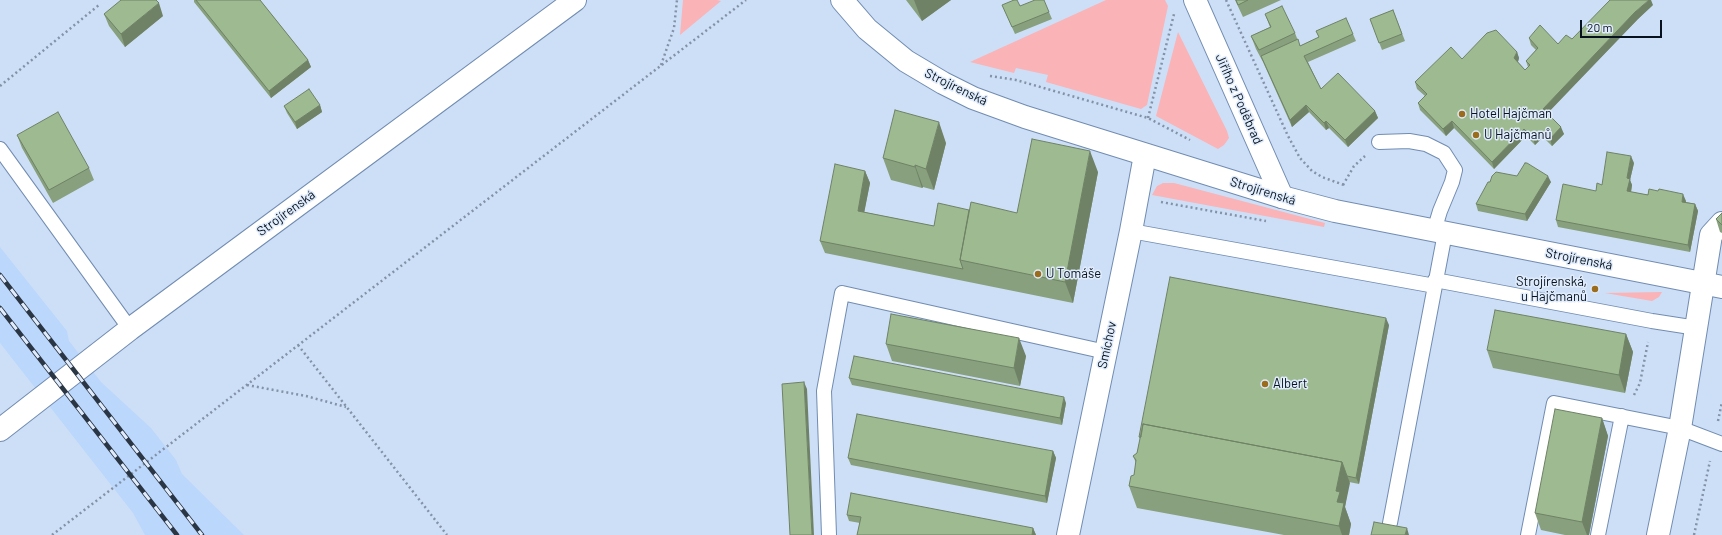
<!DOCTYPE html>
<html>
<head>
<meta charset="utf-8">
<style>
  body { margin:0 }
  #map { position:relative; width:1722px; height:535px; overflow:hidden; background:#cddff7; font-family:Barlow,sans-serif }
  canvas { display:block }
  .scale { position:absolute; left:1580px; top:20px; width:82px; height:18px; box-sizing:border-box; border:2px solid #08121f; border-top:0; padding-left:5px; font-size:12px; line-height:14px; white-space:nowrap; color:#08121f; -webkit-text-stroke:3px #e0ecfc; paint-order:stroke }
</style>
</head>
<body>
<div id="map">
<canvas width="1722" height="535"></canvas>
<div class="scale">20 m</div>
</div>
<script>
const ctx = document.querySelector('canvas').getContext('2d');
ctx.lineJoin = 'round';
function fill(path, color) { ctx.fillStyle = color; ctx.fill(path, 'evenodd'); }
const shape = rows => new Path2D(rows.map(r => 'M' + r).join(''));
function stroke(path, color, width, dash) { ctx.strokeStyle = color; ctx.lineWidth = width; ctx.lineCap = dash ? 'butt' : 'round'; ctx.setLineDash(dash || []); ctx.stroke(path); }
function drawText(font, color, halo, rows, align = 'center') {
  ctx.font = font + ' Barlow,sans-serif'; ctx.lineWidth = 3; ctx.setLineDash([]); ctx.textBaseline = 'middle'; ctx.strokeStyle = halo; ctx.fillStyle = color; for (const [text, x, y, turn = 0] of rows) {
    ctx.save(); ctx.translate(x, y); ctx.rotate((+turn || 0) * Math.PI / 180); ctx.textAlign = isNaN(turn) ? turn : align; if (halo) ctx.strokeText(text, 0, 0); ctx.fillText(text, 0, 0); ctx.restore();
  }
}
fill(shape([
  [0,247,67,331,69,341,101,382,151,428,176,460,182,474,244,535,145,535,133,513,0,343]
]), '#bcd7fc');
fill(shape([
  [683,0,717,0,721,1,680,35],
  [1106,0,1165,0,1168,6,1147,105,1141,109,1046,82,1048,75,1016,68,1014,73,970,62],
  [1178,32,1227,131,1229,138,1224,145,1218,149,1156,116],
  [1163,183,1174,183,1325,223,1324,227,1152,195,1157,186],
  [1662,292,1659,297,1652,301,1605,293]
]), '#fab3b6');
const lane = shape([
  [1379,142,1409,141,1426,144,1444,153,1455,170,1452,182,1440,211,1434,231],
  [0,149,130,329],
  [1131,231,1435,286],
  [1435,280,1652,321,1697,328],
  [1390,523,1445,233],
  [829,535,824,391,842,293,1106,352],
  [1528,535,1554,403,1680,428,1722,444],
  [1598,535,1622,416]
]);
const street = shape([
  [1195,0,1282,197],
  [0,430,130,329,575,0],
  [1068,535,1131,231,1145,155],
  [1658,535,1680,428,1711,235,1722,223]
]);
const secondary = shape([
  [842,0,867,29,906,61,943,83,973,98,1025,117,1282,197,1335,211,1722,287]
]);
stroke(lane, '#718cb1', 16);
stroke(street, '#718cb1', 24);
stroke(secondary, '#718cb1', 24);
stroke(shape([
  [1226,0,1288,136,1300,158,1312,171,1322,177,1344,185],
  [661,65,674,28,677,0],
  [990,76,1016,80,1148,118,1190,140],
  [0,86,99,5],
  [1148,118,1174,14],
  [1343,185,1354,166,1365,156],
  [1161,202,1266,221],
  [298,345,447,535],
  [247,385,306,396,346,407],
  [1634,395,1640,383,1648,342],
  [1718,421,1722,402],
  [52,535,746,0],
  [1694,535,1710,461]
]), '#8392a6', 2.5, [2, 3]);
stroke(lane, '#fff', 14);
stroke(street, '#fff', 22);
stroke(secondary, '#fff', 22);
const rail = shape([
  [0,275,202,535],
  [0,308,177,535]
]);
stroke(rail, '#2b3645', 4.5);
stroke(rail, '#e0ecfc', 3, [9]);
fill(shape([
  [194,0,260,0,308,60,311,67,271,98,194,2],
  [906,0,951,0,922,21],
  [1235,0,1281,0,1243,17],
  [1002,5,1020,6,1049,12,1052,19,1015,34],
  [1653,5,1638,19,1547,113,1564,134,1552,146,1543,137,1535,145,1526,136,1494,169,1454,128,1446,136,1420,110,1418,103,1425,96,1417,89,1415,82,1462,59,1517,52,1519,58,1518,62,1525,70,1528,67,1526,61,1536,50,1531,45,1529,38,1558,44,1572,39],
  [1393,10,1405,41,1382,50,1370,19],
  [104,14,163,16,125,47,109,26],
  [1265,14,1295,33,1300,46,1319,37,1316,31,1353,34,1356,41,1308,62,1321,89,1375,111,1378,118,1348,147,1329,128,1326,130,1309,112,1292,127,1263,62,1256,49,1251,36,1270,27],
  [320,105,322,112,297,129,287,113,284,106],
  [17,135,89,168,94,180,53,203,22,148],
  [946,143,934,190,923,187,922,188,891,180,883,158],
  [1634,163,1630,180,1632,185,1631,192,1686,201,1686,202,1695,204,1698,211,1690,252,1558,227,1556,220,1596,191,1602,185],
  [865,171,870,183,864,212,934,226,969,210,1017,213,1098,172,1073,303,825,253,820,241],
  [1517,176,1551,182,1527,221,1478,211,1476,204],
  [1722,213,1722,233,1720,232,1716,219],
  [1389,325,1359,484,1349,482,1345,507,1351,524,1349,535,1284,535,1137,508,1129,486,1134,475,1136,463,1133,456,1137,453,1140,439,1139,437],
  [1626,334,1633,352,1625,393,1493,368,1487,350],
  [886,344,1026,356,1020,386,892,361],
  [849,378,1066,403,1062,425,852,385],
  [1602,418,1608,436,1589,535,1565,535,1541,530,1535,513],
  [1053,451,1056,458,1047,503,851,465,848,458],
  [847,515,1033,528,1036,535,857,535,860,523,849,521]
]), '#88a07d');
fill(shape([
  [914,0,951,0,922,21],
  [1649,0,1651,0,1653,5,1638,19,1545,116,1543,109,1635,12],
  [159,3,163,16,125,47,121,34],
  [1517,52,1519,58,1517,65,1514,58],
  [308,60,311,67,271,98,269,91],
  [320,105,322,112,297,129,295,122],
  [1306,105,1309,112,1292,127,1290,120],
  [1375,111,1378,118,1348,147,1345,140],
  [1326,121,1329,128,1326,130,1324,123],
  [1452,121,1454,128,1446,136,1443,129],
  [939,122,946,143,934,190,926,169],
  [1561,127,1564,134,1552,146,1550,139],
  [1524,129,1526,136,1494,169,1492,162],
  [1541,131,1543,137,1535,145,1533,138],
  [1090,151,1098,172,1073,303,1065,282],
  [1631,156,1634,163,1630,180,1632,185,1630,198,1627,191,1627,178],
  [915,165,923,187,922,188,915,167],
  [865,171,870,183,862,224,858,211],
  [1548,176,1551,182,1527,221,1525,214],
  [1683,194,1686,201,1684,209,1682,202],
  [1695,204,1698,211,1690,252,1688,245],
  [1386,318,1389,325,1359,484,1356,478],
  [1626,334,1633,352,1625,393,1619,375],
  [1019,338,1026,356,1020,386,1014,368],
  [804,382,807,389,814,535,812,535],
  [1064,397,1066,403,1062,425,1060,418],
  [1602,418,1608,436,1589,535,1587,535,1582,522],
  [1053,451,1056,458,1047,503,1045,496],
  [1342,462,1350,483,1345,507,1351,524,1349,535,1342,535,1339,526,1336,491],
  [1033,528,1036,535,1032,535],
  [1407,528,1409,535,1405,535]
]), '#6f8266');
const building = shape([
  [121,0,156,0,159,3,121,34,104,14,121,0],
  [196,0,260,0,308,60,269,91,196,0],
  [1014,0,1017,0,1020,6,1035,0,1044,0,1049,12,1012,27,1002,5,1014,0],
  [1236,0,1248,0,1238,5,1236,0],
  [1610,0,1649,0,1635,12,1543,109,1561,127,1550,139,1541,131,1533,138,1524,129,1492,162,1452,121,1443,129,1418,103,1427,94,1415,82,1451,47,1462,59,1487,33,1496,30,1517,52,1514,58,1525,70,1530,65,1526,61,1538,48,1529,38,1540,25,1558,44,1566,35,1572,39,1610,0],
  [1282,6,1295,33,1259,50,1251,36,1271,27,1265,14,1282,6],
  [1393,10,1402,34,1379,43,1370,19,1393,10],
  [1346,18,1353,34,1304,56,1321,89,1338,73,1375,111,1345,140,1326,121,1324,123,1306,105,1290,120,1261,56,1298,39,1300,46,1319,37,1316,31,1346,18],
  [309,89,320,105,295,122,284,106,309,89],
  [895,110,939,122,926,169,915,165,915,167,883,158,895,110],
  [58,112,89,168,49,190,17,135,58,112],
  [1032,139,1090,151,1065,282,960,260,971,202,1017,213,1032,139],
  [1607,152,1631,156,1627,178,1630,179,1627,191,1648,195,1649,189,1658,191,1659,189,1683,194,1682,202,1695,204,1688,245,1556,220,1563,184,1596,191,1597,183,1602,185,1607,152],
  [1525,163,1527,163,1548,176,1525,214,1476,204,1488,182,1490,182,1492,176,1496,172,1517,176,1525,163],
  [835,164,865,171,858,211,934,226,938,203,969,210,960,260,963,269,820,241,835,164],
  [1722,213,1722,225,1716,219,1722,213],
  [1170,277,1386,318,1356,478,1347,476,1342,462,1143,424,1141,437,1139,437,1170,277],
  [1495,310,1626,334,1619,375,1487,350,1495,310],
  [891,314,1019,338,1014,368,886,344,891,314],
  [854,356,1064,397,1060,418,849,378,854,356],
  [804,382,812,535,790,535,782,384,804,382],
  [1555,409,1602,418,1582,522,1535,513,1555,409],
  [857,414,1053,451,1045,496,848,458,857,414],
  [1143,424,1342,462,1336,491,1340,492,1337,502,1344,503,1339,526,1129,486,1131,476,1134,475,1136,460,1133,456,1137,453,1143,424],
  [851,493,1033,528,1032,535,857,535,861,517,847,515,851,493],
  [1374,522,1407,528,1405,535,1371,535,1374,522]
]);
fill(building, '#9eba91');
stroke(building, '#6f8266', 1);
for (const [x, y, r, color] of [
  [1462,114,4,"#9a6c1c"],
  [1476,135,4,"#9a6c1c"],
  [1038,274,4,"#9a6c1c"],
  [1595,289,4,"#9a6c1c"],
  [1265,384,4,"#9a6c1c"]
]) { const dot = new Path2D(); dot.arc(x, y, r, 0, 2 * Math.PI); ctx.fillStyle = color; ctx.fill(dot); stroke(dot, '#e0ecfc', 1.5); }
drawText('13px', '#08121f', '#e0ecfc', [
  ["Strojírenská",956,87,26],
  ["Jiřího z Poděbrad",1239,99,66],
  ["Strojírenská",1263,191,17],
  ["Strojírenská",286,213,-36],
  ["Strojírenská",1579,259,11],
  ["Smíchov",1107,345,-78]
]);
drawText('13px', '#08121f', '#e0ecfc', [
  ["Hotel Hajčman",1470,114],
  ["U Hajčmanů",1484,135],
  ["U Tomáše",1046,274],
  ["Strojírenská,",1587,282,"right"],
  ["u Hajčmanů",1587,297,"right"],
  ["Albert",1273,384]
], 'left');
</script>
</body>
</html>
